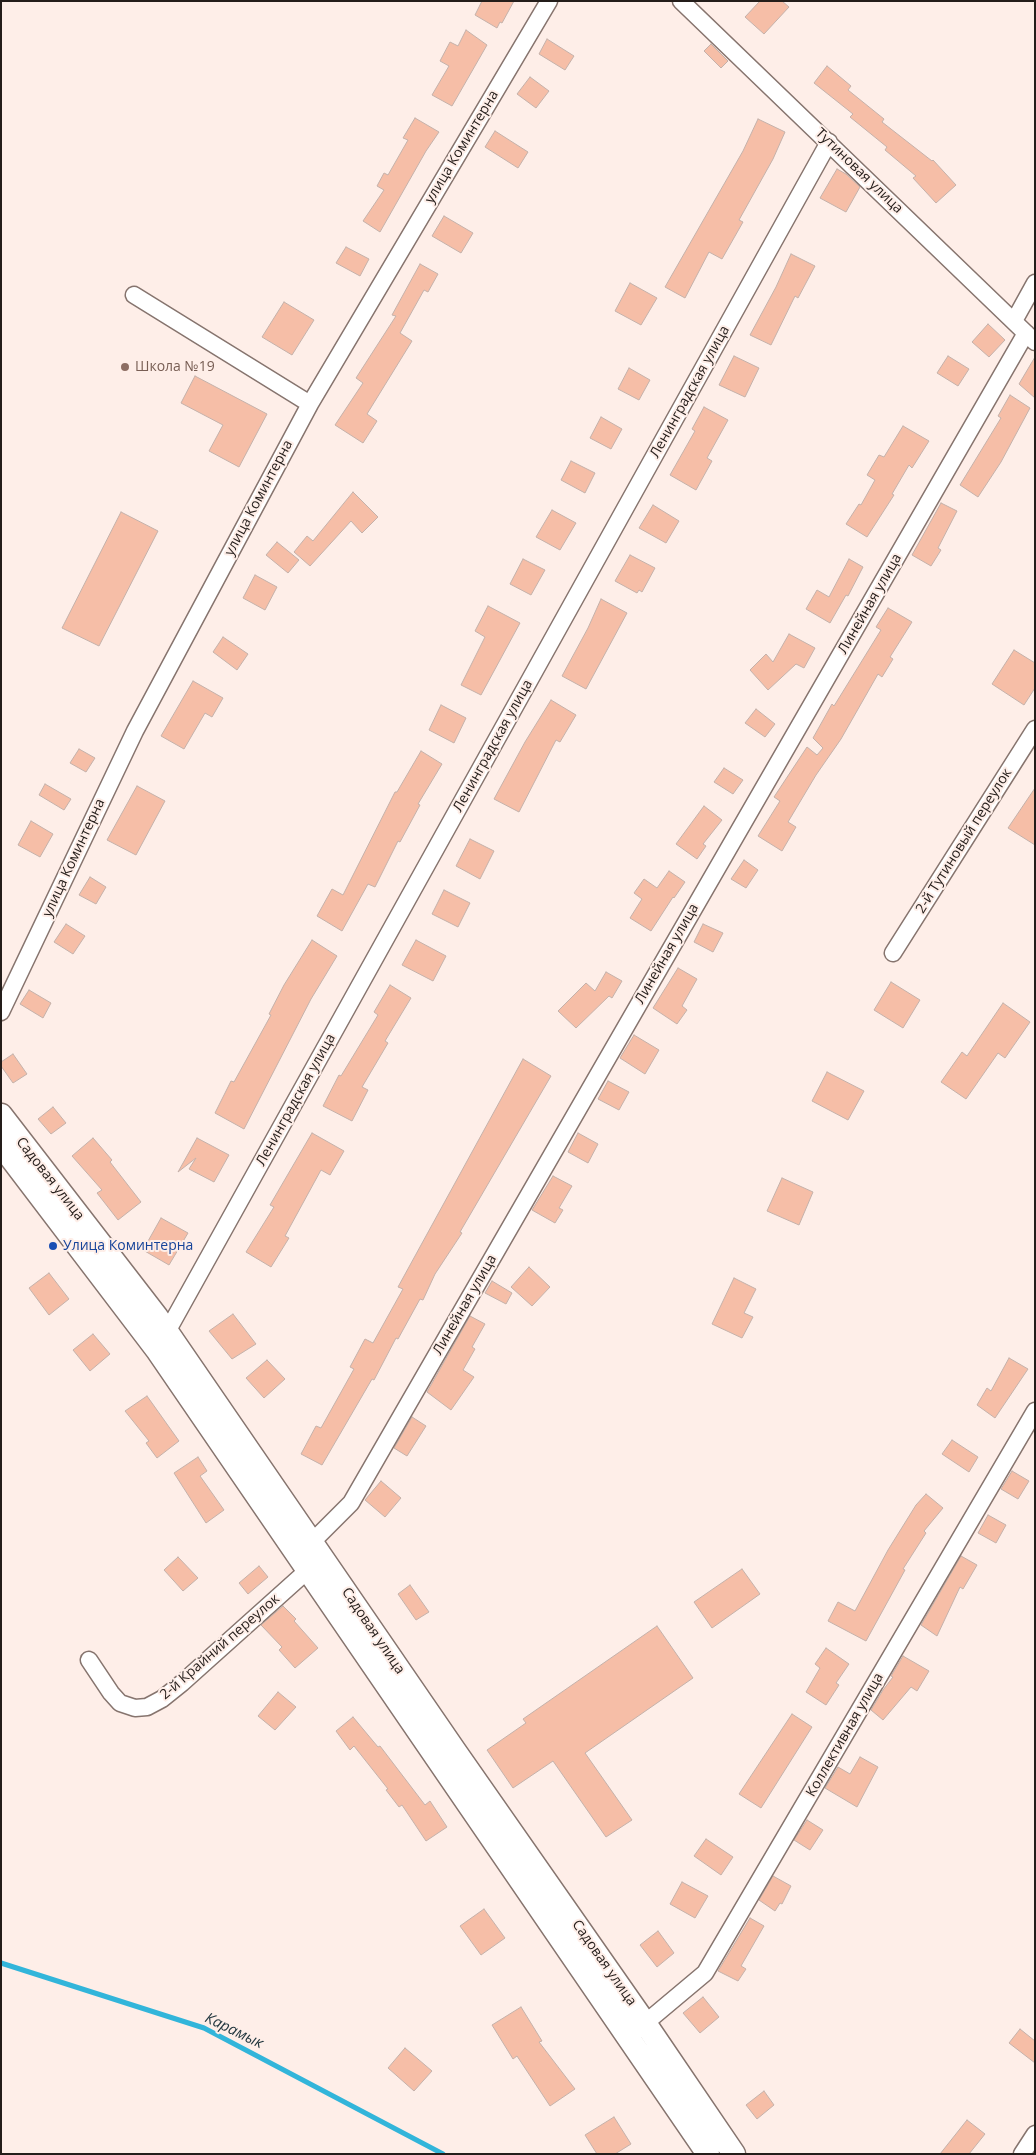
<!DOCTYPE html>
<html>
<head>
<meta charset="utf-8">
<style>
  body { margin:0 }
  #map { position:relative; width:1036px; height:2155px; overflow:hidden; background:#feeee8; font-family:"Open Sans",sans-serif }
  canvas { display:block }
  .frame { position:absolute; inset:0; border:2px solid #241d1a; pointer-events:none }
</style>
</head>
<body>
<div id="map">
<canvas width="1036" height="2155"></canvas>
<div class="frame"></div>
</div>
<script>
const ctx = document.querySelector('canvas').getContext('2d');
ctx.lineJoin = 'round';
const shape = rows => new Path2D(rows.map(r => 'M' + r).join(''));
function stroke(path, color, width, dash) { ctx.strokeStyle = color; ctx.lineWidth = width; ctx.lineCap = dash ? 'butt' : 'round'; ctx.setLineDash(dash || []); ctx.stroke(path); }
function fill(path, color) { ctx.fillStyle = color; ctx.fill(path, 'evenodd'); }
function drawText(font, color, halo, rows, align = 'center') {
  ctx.font = font + ' "Open Sans",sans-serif'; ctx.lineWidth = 4; ctx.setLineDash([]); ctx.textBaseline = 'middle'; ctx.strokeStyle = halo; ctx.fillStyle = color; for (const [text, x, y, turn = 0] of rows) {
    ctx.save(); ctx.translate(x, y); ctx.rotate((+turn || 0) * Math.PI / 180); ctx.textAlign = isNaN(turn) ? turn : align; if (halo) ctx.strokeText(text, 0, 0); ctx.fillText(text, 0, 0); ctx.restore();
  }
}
stroke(shape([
  [1,1963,204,2028,443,2154]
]), '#32b5da', 5);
const building = shape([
  [482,1,514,1,502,23,500,22,497,28,475,15,482,1],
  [760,1,782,1,789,7,764,34,745,17,760,1],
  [466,30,487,45,452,106,432,95,449,66,440,61,450,42,458,46,466,30],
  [547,39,574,56,565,70,539,54,547,39],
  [711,44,728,61,721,68,704,51,711,44],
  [827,66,851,86,848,90,884,119,882,122,932,161,933,160,956,185,936,203,913,178,916,176,885,150,887,147,850,117,853,114,814,83,827,66],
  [530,77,549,91,536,108,517,94,530,77],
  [415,118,439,132,426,151,380,232,363,221,384,190,377,186,384,173,388,175,408,140,403,138,415,118],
  [758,119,785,132,773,159,739,220,743,222,722,259,709,252,685,298,665,287,743,151,758,119],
  [495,131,528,152,518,168,485,147,495,131],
  [837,169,846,174,860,187,846,212,820,198,837,169],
  [444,216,473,233,461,253,432,236,444,216],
  [346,247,369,259,360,276,336,263,346,247],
  [791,254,815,266,798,298,795,296,771,345,750,335,776,287,791,254],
  [420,264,438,274,428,292,424,290,400,333,412,341,367,414,377,421,363,443,335,425,363,383,356,378,396,316,392,315,420,264],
  [630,283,657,298,641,325,615,311,630,283],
  [284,302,314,320,292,355,262,337,284,302],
  [988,324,1005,340,989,357,972,342,988,324],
  [734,356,759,368,745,397,719,385,734,356],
  [948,356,969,369,958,386,937,373,948,356],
  [1035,357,1035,398,1019,384,1035,357],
  [629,368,650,380,639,400,618,389,629,368],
  [195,376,267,414,239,467,209,451,223,425,181,403,195,376],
  [1010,395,1030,408,1001,462,978,497,960,485,1001,418,998,416,1010,395],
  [704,407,728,420,707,458,712,461,696,490,670,475,695,431,692,429,704,407],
  [601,417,622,429,611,449,590,438,601,417],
  [903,426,929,441,912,468,909,465,892,494,894,495,867,537,846,524,859,504,861,505,875,480,867,475,879,455,884,457,903,426],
  [571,461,595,473,585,493,561,480,571,461],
  [353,492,378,517,362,533,351,521,310,566,294,552,307,536,313,541,353,492],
  [941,503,957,511,938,548,941,550,931,566,912,555,941,503],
  [653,505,679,521,666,543,639,528,653,505],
  [552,510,576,523,560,550,536,537,552,510],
  [121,512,158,531,99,646,62,628,121,512],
  [277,542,299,560,288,573,266,555,277,542],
  [630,555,655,568,642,592,639,590,637,593,615,581,630,555],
  [523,559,545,570,531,595,510,584,523,559],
  [849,559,863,567,848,596,846,595,830,623,806,609,817,590,829,597,849,559],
  [255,575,277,587,265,610,243,598,255,575],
  [601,599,627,613,586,689,562,676,588,628,601,599],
  [488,606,520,623,481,695,461,685,485,637,475,631,488,606],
  [888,608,912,622,890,657,893,659,882,677,878,674,841,739,816,775,788,822,796,827,782,851,758,836,780,801,774,797,807,747,817,755,823,748,813,738,832,704,834,706,881,630,876,627,888,608],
  [789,634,815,648,804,668,796,664,768,690,750,670,766,654,773,662,789,634],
  [223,637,248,654,237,670,213,652,223,637],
  [1014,650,1035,663,1035,688,1024,705,992,684,1014,650],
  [193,681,223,698,212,717,205,713,184,749,161,736,193,681],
  [551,700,576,715,560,742,556,740,519,812,494,799,525,742,551,700],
  [441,705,466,718,454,743,429,730,441,705],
  [756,709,775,724,765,737,745,723,756,709],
  [79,749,95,758,86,772,70,763,79,749],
  [421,751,442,764,418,804,420,805,400,842,398,841,375,887,368,884,342,931,317,916,332,889,343,895,395,792,397,792,421,751],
  [724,768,743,780,733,794,714,782,724,768],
  [45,784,71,799,64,810,39,795,45,784],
  [137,786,165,801,136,855,107,840,137,786],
  [1035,788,1035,845,1008,828,1035,788],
  [704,806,722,820,703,844,706,846,697,859,676,844,704,806],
  [31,821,53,834,40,857,18,845,31,821],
  [470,839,494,851,480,879,456,866,470,839],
  [744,860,758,870,746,888,731,879,744,860],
  [669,871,685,882,674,898,673,897,651,931,630,918,642,899,634,893,644,879,657,888,669,871],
  [90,877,106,887,96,904,79,895,90,877],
  [444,890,470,903,458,927,432,914,444,890],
  [66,924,85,936,73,954,54,942,66,924],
  [703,924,723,933,713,952,694,942,703,924],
  [312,940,337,956,311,999,244,1129,215,1113,231,1081,234,1082,271,1015,269,1014,284,985,312,940],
  [416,940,446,956,433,981,402,965,416,940],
  [678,968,697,979,682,1006,687,1010,677,1024,653,1008,678,968],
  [606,972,622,981,612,998,609,996,576,1028,558,1011,586,983,595,991,606,972],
  [891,982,920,1000,903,1028,874,1010,891,982],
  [390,985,411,998,385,1041,388,1043,362,1087,368,1090,352,1121,323,1106,339,1075,341,1076,378,1015,374,1012,390,985],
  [29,990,51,1003,43,1018,20,1004,29,990],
  [1003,1003,1030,1022,1005,1058,998,1053,966,1099,941,1082,962,1052,967,1056,1003,1003],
  [634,1035,659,1050,645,1074,620,1058,634,1035],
  [13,1054,27,1074,13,1083,1,1066,1,1062,13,1054],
  [523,1059,551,1076,460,1232,462,1233,435,1274,423,1300,420,1299,398,1339,396,1338,374,1380,372,1379,322,1465,301,1454,316,1426,321,1428,354,1369,350,1367,365,1339,373,1343,403,1289,398,1287,523,1059],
  [827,1072,864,1091,848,1120,812,1101,827,1072],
  [608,1081,629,1092,619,1110,598,1099,608,1081],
  [53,1107,66,1123,51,1134,38,1119,53,1107],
  [312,1133,344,1151,330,1175,321,1170,285,1236,289,1238,271,1267,246,1252,274,1207,270,1205,312,1133],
  [578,1133,598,1144,588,1163,568,1152,578,1133],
  [93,1138,112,1160,110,1162,141,1202,118,1220,97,1193,102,1190,72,1156,93,1138],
  [197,1138,229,1155,214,1182,189,1169,196,1158,178,1172,197,1138],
  [553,1176,572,1186,559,1208,563,1210,555,1223,532,1210,553,1176],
  [782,1178,813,1192,799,1225,767,1211,782,1178],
  [161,1218,188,1233,169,1265,143,1250,161,1218],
  [529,1267,550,1287,532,1306,511,1287,529,1267],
  [49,1273,69,1299,49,1315,29,1288,49,1273],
  [734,1278,756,1289,744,1313,753,1317,742,1338,712,1324,734,1278],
  [492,1281,512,1293,506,1304,485,1293,492,1281],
  [233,1314,256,1344,232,1359,209,1331,233,1314],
  [470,1316,485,1324,472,1347,475,1349,463,1370,474,1377,451,1410,427,1392,470,1316],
  [93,1334,110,1354,90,1371,73,1350,93,1334],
  [1009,1358,1028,1369,995,1418,977,1405,987,1388,991,1391,1009,1358],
  [267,1360,285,1379,264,1398,246,1378,267,1360],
  [147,1396,179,1441,157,1458,146,1443,149,1441,125,1411,147,1396],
  [412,1417,426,1426,407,1456,394,1448,412,1417],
  [952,1440,978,1457,969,1472,942,1454,952,1440],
  [198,1457,207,1471,200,1476,224,1510,206,1523,174,1473,198,1457],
  [1012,1471,1029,1481,1018,1499,1001,1489,1012,1471],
  [381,1481,401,1498,385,1517,365,1500,381,1481],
  [926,1494,943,1508,924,1531,926,1533,903,1569,905,1570,866,1641,828,1621,838,1602,855,1611,888,1550,916,1505,926,1494],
  [988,1515,1006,1525,996,1543,978,1533,988,1515],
  [961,1556,977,1565,963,1589,960,1587,937,1636,921,1625,961,1556],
  [178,1557,198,1578,183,1591,164,1570,178,1557],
  [259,1566,268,1577,248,1594,239,1583,259,1566],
  [742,1569,760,1594,712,1628,694,1602,742,1569],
  [410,1585,429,1612,416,1620,398,1594,410,1585],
  [283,1606,296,1619,294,1621,318,1648,295,1668,279,1650,282,1647,261,1625,283,1606],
  [657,1626,693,1678,585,1753,632,1820,606,1837,553,1761,513,1788,487,1750,526,1723,523,1719,657,1626],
  [826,1648,849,1664,836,1683,839,1685,826,1705,806,1692,820,1668,815,1664,826,1648],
  [903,1656,929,1671,917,1691,911,1687,883,1720,871,1710,883,1690,893,1677,891,1676,903,1656],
  [278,1692,296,1707,275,1730,258,1716,278,1692],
  [792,1714,812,1727,761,1808,739,1794,792,1714],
  [353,1717,378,1747,380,1746,425,1805,430,1801,447,1827,426,1841,402,1805,399,1807,386,1790,388,1789,354,1746,350,1750,336,1731,353,1717],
  [860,1757,878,1767,857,1807,825,1788,838,1767,850,1774,860,1757],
  [807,1820,823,1830,810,1850,794,1840,807,1820],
  [706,1839,733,1857,721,1875,694,1856,706,1839],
  [773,1876,791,1886,782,1904,780,1903,775,1911,759,1900,773,1876],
  [682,1882,708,1896,695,1918,670,1904,682,1882],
  [484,1909,505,1938,481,1955,460,1926,484,1909],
  [750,1918,764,1926,741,1966,746,1969,738,1981,718,1971,750,1918],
  [658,1931,674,1953,657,1967,640,1945,658,1931],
  [703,1997,719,2017,700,2033,683,2013,703,1997],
  [521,2007,542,2041,539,2042,575,2089,550,2106,517,2056,513,2059,492,2025,521,2007],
  [1020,2029,1035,2041,1035,2063,1009,2043,1020,2029],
  [405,2048,432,2071,414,2091,388,2068,405,2048],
  [764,2091,774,2105,757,2119,746,2105,764,2091],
  [614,2117,631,2144,615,2154,597,2154,585,2135,614,2117],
  [967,2120,985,2134,969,2154,940,2154,967,2120]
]);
fill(building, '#f6bea7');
stroke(building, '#c4b1aa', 1);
const street = shape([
  [681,1,1035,342],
  [134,295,310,404],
  [1014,321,1035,283],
  [893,953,1035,729],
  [1,1012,135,731,310,404,549,1],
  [163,1339,829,142],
  [89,1660,111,1693,120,1703,135,1708,147,1707,162,1699,182,1683,308,1570,312,1542,351,1503,1026,333],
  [637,2030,705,1973,1035,1411],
  [1022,2154,1035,2134]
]);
const secondary = shape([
  [1,1115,157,1317,455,1751,645,2023,734,2154],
  [1,1145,157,1350,708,2154]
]);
stroke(street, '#86746e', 19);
stroke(secondary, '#86746e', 25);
stroke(street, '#fff', 16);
stroke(secondary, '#fff', 22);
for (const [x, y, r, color] of [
  [125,367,5,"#8d6e63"],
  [53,1246,5,"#1a4fb4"]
]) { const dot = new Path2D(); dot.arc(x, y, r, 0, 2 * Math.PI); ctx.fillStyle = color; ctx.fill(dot); stroke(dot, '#feeee8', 2); }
drawText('14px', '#241d1a', '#feeee8', [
  ["улица Коминтерна",462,147,-59],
  ["Тутиновая улица",859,171,44],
  ["Ленинградская улица",690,392,-61],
  ["улица Коминтерна",259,498,-62],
  ["Линейная улица",870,604,-60],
  ["Ленинградская улица",493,746,-61],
  ["2-й Тутиновый переулок",964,841,-58],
  ["улица Коминтерна",74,858,-65],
  ["Линейная улица",667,954,-60],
  ["Ленинградская улица",296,1100,-61],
  ["Садовая улица",50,1179,52],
  ["Линейная улица",465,1305,-60],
  ["Садовая улица",373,1631,56],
  ["2-й Крайний переулок",220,1647,-41],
  ["Коллективная улица",845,1735,-60],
  ["Садовая улица",604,1963,55]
]);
drawText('14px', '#785e54', '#feeee8', [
  ["Школа №19",135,367]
], 'left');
drawText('14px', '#164399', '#feeee8', [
  ["Улица Коминтерна",63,1246]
], 'left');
drawText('italic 15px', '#1e333b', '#feeee8', [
  ["Карамык",234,2031,26]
]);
</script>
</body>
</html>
